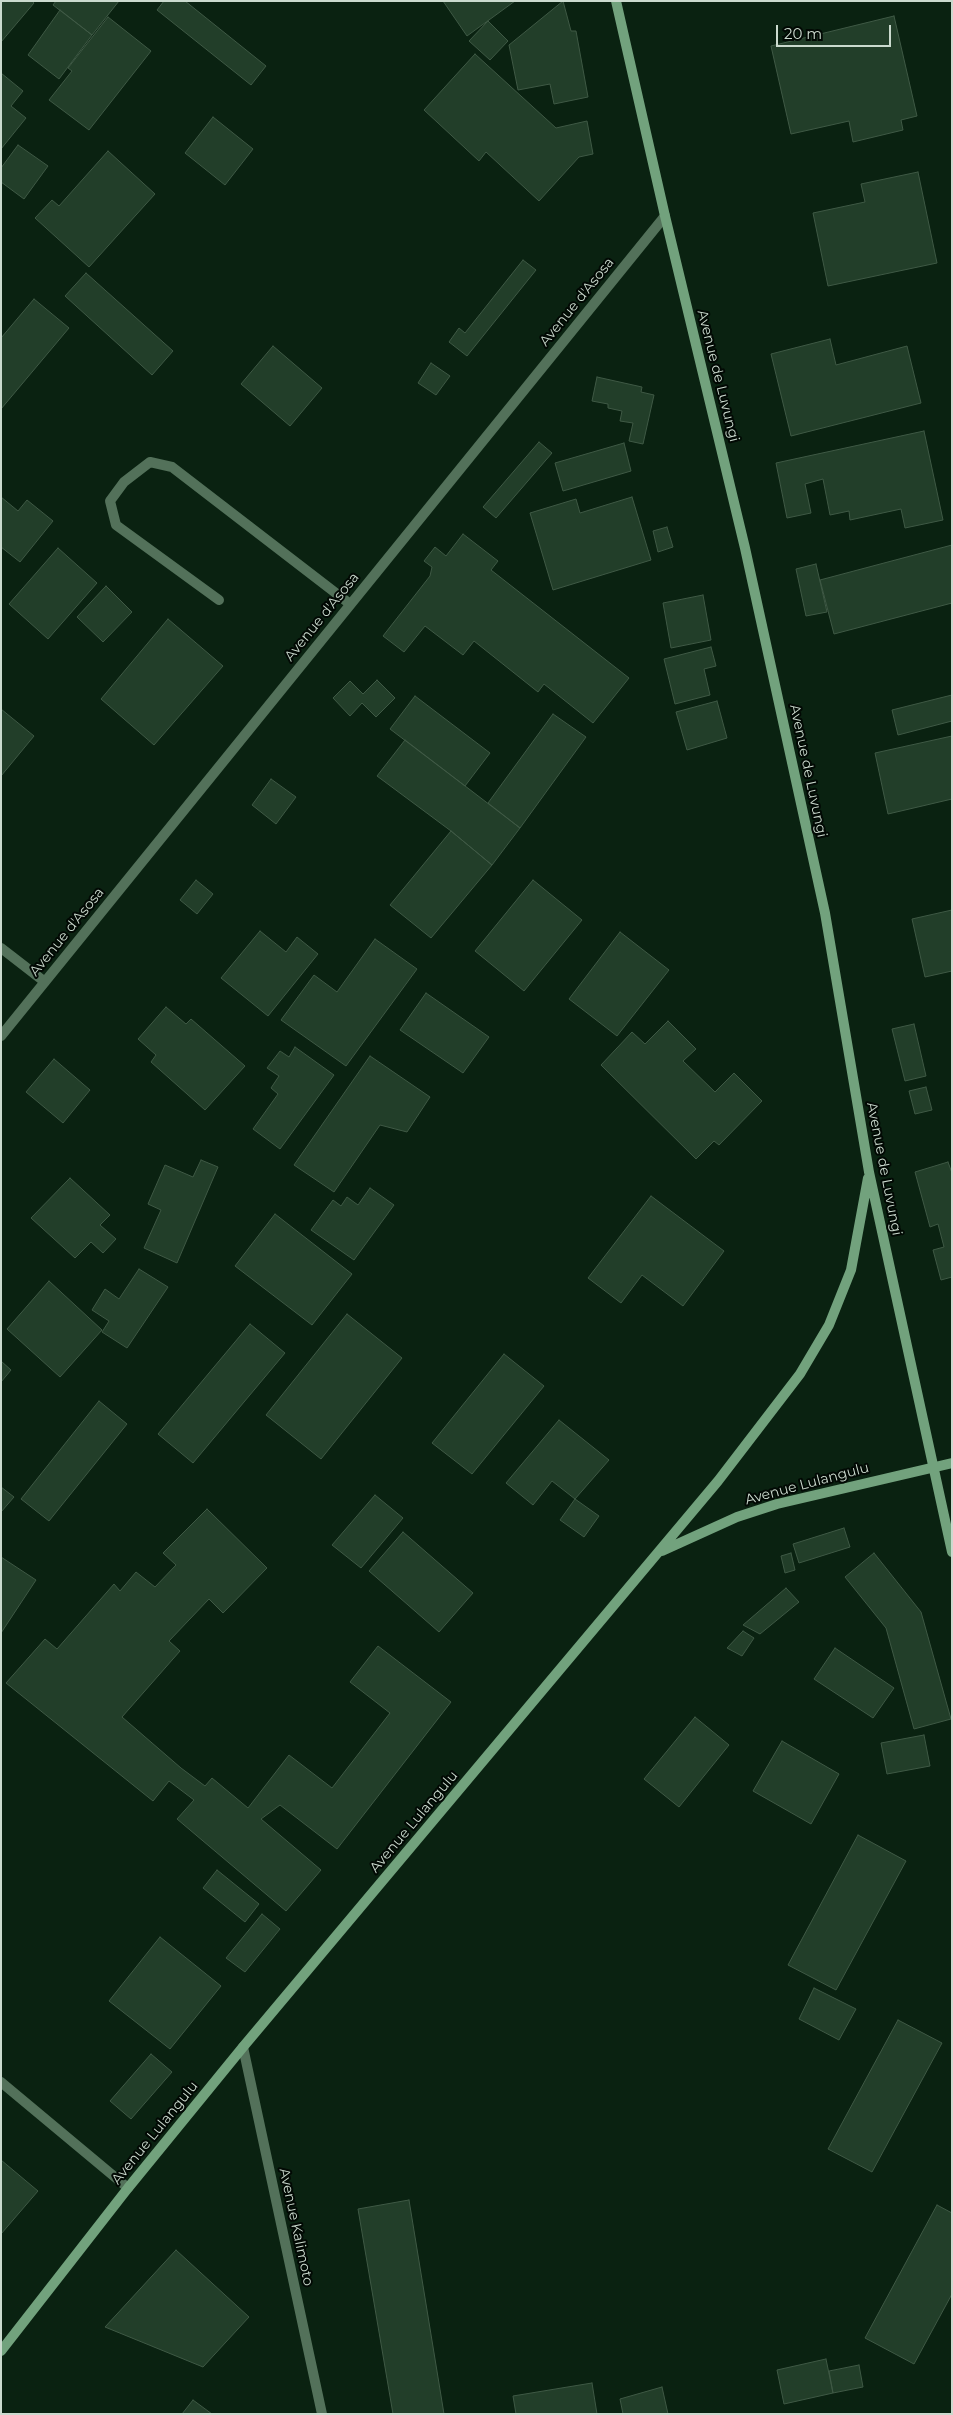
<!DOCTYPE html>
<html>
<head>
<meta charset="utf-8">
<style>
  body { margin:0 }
  #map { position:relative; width:953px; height:2415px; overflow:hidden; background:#0a2211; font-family:Montserrat,sans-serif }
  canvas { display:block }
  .frame { position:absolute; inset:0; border:2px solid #cbdace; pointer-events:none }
  .scale { position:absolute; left:776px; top:25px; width:115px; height:22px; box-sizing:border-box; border:2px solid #cbdace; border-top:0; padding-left:6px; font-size:15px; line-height:18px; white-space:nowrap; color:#cbdace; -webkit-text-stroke:4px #020904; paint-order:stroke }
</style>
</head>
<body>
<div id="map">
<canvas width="953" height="2415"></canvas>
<div class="frame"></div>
<div class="scale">20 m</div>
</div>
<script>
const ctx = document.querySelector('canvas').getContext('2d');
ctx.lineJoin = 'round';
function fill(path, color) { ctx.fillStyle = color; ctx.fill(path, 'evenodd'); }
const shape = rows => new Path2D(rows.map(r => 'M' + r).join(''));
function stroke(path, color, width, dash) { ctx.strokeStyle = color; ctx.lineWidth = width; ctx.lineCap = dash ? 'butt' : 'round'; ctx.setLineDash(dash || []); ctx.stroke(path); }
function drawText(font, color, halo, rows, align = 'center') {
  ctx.font = font + ' Montserrat,sans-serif'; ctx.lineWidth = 4; ctx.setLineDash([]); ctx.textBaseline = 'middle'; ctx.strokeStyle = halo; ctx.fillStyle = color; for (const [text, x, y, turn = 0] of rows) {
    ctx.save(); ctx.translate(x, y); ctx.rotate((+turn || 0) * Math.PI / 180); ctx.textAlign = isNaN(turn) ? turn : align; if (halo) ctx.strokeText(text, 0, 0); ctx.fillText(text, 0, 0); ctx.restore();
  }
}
const building = shape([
  [1,1,32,1,34,3,1,42,1,1],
  [56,1,119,1,92,35,53,5,56,1],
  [164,1,185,1,266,66,251,85,157,10,164,1],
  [443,1,515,1,467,36,443,1],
  [563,1,571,31,576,31,588,97,554,104,550,84,518,90,509,45,563,1],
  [60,10,92,35,59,79,28,55,60,10],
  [894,16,917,116,901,120,903,130,853,142,849,121,791,134,771,46,894,16],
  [108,17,151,51,89,130,49,100,72,71,68,68,108,17],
  [488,21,508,41,490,60,469,41,488,21],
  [475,54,556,128,587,121,593,154,579,157,539,201,486,152,479,161,424,110,475,54],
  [1,73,23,91,11,106,26,118,1,149,1,73],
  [213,117,253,149,225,185,185,153,213,117],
  [18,145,48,166,24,199,1,182,1,168,18,145],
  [108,151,155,194,89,267,35,218,52,200,59,206,108,151],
  [918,172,937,263,828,286,813,213,865,202,861,184,918,172],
  [523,260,536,270,467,356,449,342,459,328,465,333,523,260],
  [86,273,173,351,152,375,65,296,86,273],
  [34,299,69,328,1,409,1,338,34,299],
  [830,339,836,365,907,346,921,403,791,436,771,354,830,339],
  [273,346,322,388,290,426,241,384,273,346],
  [431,363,450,376,436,395,418,383,431,363],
  [597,377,642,387,641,392,654,395,643,444,629,441,633,423,620,421,622,411,608,408,608,404,592,401,597,377],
  [924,431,943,520,905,528,901,509,850,520,849,511,830,515,823,479,805,484,811,513,787,518,776,463,924,431],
  [539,442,552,453,496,518,483,507,539,442],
  [624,443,631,471,563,491,555,463,624,443],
  [1,497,18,511,27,500,53,521,20,562,1,547,1,497],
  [632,497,651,560,553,590,530,513,576,499,580,513,632,497],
  [667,527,673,547,658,552,653,531,667,527],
  [463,534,498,561,491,570,629,678,593,723,544,684,538,692,474,641,463,655,425,626,404,652,383,636,430,576,432,567,424,561,435,547,446,556,463,534],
  [952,545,952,603,834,634,820,580,952,545],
  [58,548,97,583,48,639,9,604,58,548],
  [816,564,827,612,806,616,796,569,816,564],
  [106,586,132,612,103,642,77,617,106,586],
  [703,595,711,640,671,648,663,603,703,595],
  [168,619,223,666,154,745,101,699,168,619],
  [711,647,716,666,704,669,710,695,675,704,664,659,711,647],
  [377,680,395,698,376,717,362,703,350,716,333,698,350,681,363,694,377,680],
  [952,695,952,721,898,735,892,710,952,695],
  [415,696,490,753,465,786,390,729,415,696],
  [717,701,727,738,687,750,676,712,717,701],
  [1,709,34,736,1,776,1,709],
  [553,714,586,737,520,828,488,803,553,714],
  [952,736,952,799,888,814,875,753,952,736],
  [405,740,520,828,492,865,451,831,377,776,405,740],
  [271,779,296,797,276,824,252,805,271,779],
  [451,831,492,865,431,938,390,905,451,831],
  [196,880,213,894,197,914,180,900,196,880],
  [533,880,582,920,524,991,475,951,533,880],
  [952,910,952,971,925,977,912,919,952,910],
  [260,931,286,952,297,937,318,954,268,1016,221,978,260,931],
  [620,932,669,970,617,1036,569,999,620,932],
  [375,939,417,969,346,1066,281,1020,314,975,337,992,375,939],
  [426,993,489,1037,463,1073,400,1030,426,993],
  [166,1007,186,1024,191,1019,245,1066,205,1110,151,1062,156,1055,138,1039,166,1007],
  [668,1021,696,1049,683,1061,715,1092,734,1073,762,1101,719,1145,714,1141,696,1159,601,1065,632,1032,645,1044,668,1021],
  [914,1024,926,1076,905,1081,892,1029,914,1024],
  [295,1047,334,1075,280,1149,253,1129,278,1094,271,1088,279,1076,267,1068,280,1051,289,1057,295,1047],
  [370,1056,430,1097,407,1132,380,1125,334,1192,294,1165,370,1056],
  [54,1059,90,1090,63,1123,26,1092,54,1059],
  [926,1087,932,1110,915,1114,909,1091,926,1087],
  [201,1160,218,1167,177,1263,144,1248,161,1210,148,1204,165,1165,193,1177,201,1160],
  [948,1162,952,1173,952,1277,941,1280,933,1250,944,1247,938,1224,930,1227,915,1172,948,1162],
  [70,1178,110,1215,100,1225,116,1239,103,1253,91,1242,75,1258,31,1218,70,1178],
  [370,1188,394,1205,354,1260,311,1230,333,1200,341,1206,347,1197,358,1205,370,1188],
  [651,1196,724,1251,683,1306,642,1275,621,1303,588,1278,651,1196],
  [275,1214,352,1274,312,1325,235,1266,275,1214],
  [139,1269,168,1287,127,1348,102,1332,109,1321,92,1310,105,1289,119,1299,139,1269],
  [49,1281,102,1330,60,1377,7,1329,49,1281],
  [347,1314,402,1358,321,1459,266,1415,347,1314],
  [250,1324,285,1353,193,1463,158,1434,250,1324],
  [504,1354,544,1386,472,1474,432,1443,504,1354],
  [1,1361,11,1370,1,1382,1,1361],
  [99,1401,127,1424,49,1521,21,1499,99,1401],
  [559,1420,609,1460,575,1499,552,1481,533,1505,506,1483,559,1420],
  [1,1487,14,1497,1,1512,1,1487],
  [375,1495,403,1518,361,1568,332,1545,375,1495],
  [575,1499,599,1516,584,1537,560,1520,575,1499],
  [207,1509,267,1568,223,1613,209,1599,169,1641,180,1651,122,1717,181,1768,205,1786,212,1778,248,1808,289,1755,332,1788,390,1713,350,1682,378,1646,451,1702,337,1849,280,1805,261,1819,321,1870,286,1911,177,1819,194,1800,169,1781,153,1801,6,1683,45,1639,57,1649,114,1584,120,1591,136,1572,155,1587,176,1565,163,1553,207,1509],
  [844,1528,850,1547,799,1563,793,1544,844,1528],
  [403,1532,473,1593,439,1632,369,1571,403,1532],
  [791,1553,795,1570,785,1573,781,1556,791,1553],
  [874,1553,921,1612,951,1719,914,1729,886,1628,845,1577,874,1553],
  [1,1557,36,1580,1,1633,1,1557],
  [786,1588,799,1602,760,1634,743,1625,786,1588],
  [743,1631,754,1638,742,1656,727,1648,743,1631],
  [835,1648,894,1688,873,1718,814,1679,835,1648],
  [695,1717,729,1745,679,1807,644,1779,695,1717],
  [924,1735,930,1766,887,1774,881,1743,924,1735],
  [782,1741,839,1774,811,1824,753,1791,782,1741],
  [858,1835,906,1861,836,1990,788,1965,858,1835],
  [217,1870,259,1904,245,1922,203,1888,217,1870],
  [262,1914,280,1929,245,1972,226,1958,262,1914],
  [160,1937,221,1986,170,2049,109,2001,160,1937],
  [814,1988,856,2009,839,2040,799,2019,814,1988],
  [898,2020,942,2043,872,2172,828,2149,898,2020],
  [151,2054,172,2072,131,2119,110,2101,151,2054],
  [1,2160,38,2191,1,2234,1,2160],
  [409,2200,444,2414,393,2414,358,2209,409,2200],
  [937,2205,952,2213,952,2294,914,2364,865,2338,937,2205],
  [176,2250,249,2317,203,2367,105,2327,176,2250],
  [826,2359,833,2393,784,2404,777,2370,826,2359],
  [859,2365,863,2387,833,2393,829,2371,859,2365],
  [592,2383,597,2414,516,2414,513,2396,592,2383],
  [662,2387,668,2414,623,2414,620,2399,662,2387],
  [193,2400,212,2414,182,2414,193,2400]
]);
fill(building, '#223e29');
stroke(building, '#3f5945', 1);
stroke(shape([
  [219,600,116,525,110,501,124,482,150,462,172,467,350,604]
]), '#53715a', 10);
stroke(shape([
  [1,948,45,982],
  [1,1036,665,216],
  [243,2047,322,2414],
  [1,2082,128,2188]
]), '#53715a', 10);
stroke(shape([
  [616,1,665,216,745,548,825,913,869,1172,952,1552],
  [662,1551,737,1517,777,1504,952,1463],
  [1,2351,128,2188,243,2047,718,1481,800,1374,829,1325,851,1270,868,1178]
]), '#72a27d', 10);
drawText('14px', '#cbdace', '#020904', [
  ["Avenue d'Asosa",577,302,-51],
  ["Avenue de Luvungi",718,376,76],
  ["Avenue d'Asosa",322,617,-51],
  ["Avenue de Luvungi",808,771,78],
  ["Avenue d'Asosa",67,932,-51],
  ["Avenue de Luvungi",884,1169,79],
  ["Avenue Lulangulu",807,1484,-15],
  ["Avenue Lulangulu",414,1822,-50],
  ["Avenue Lulangulu",155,2133,-51],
  ["Avenue Kalimoto",296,2227,78]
]);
</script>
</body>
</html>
